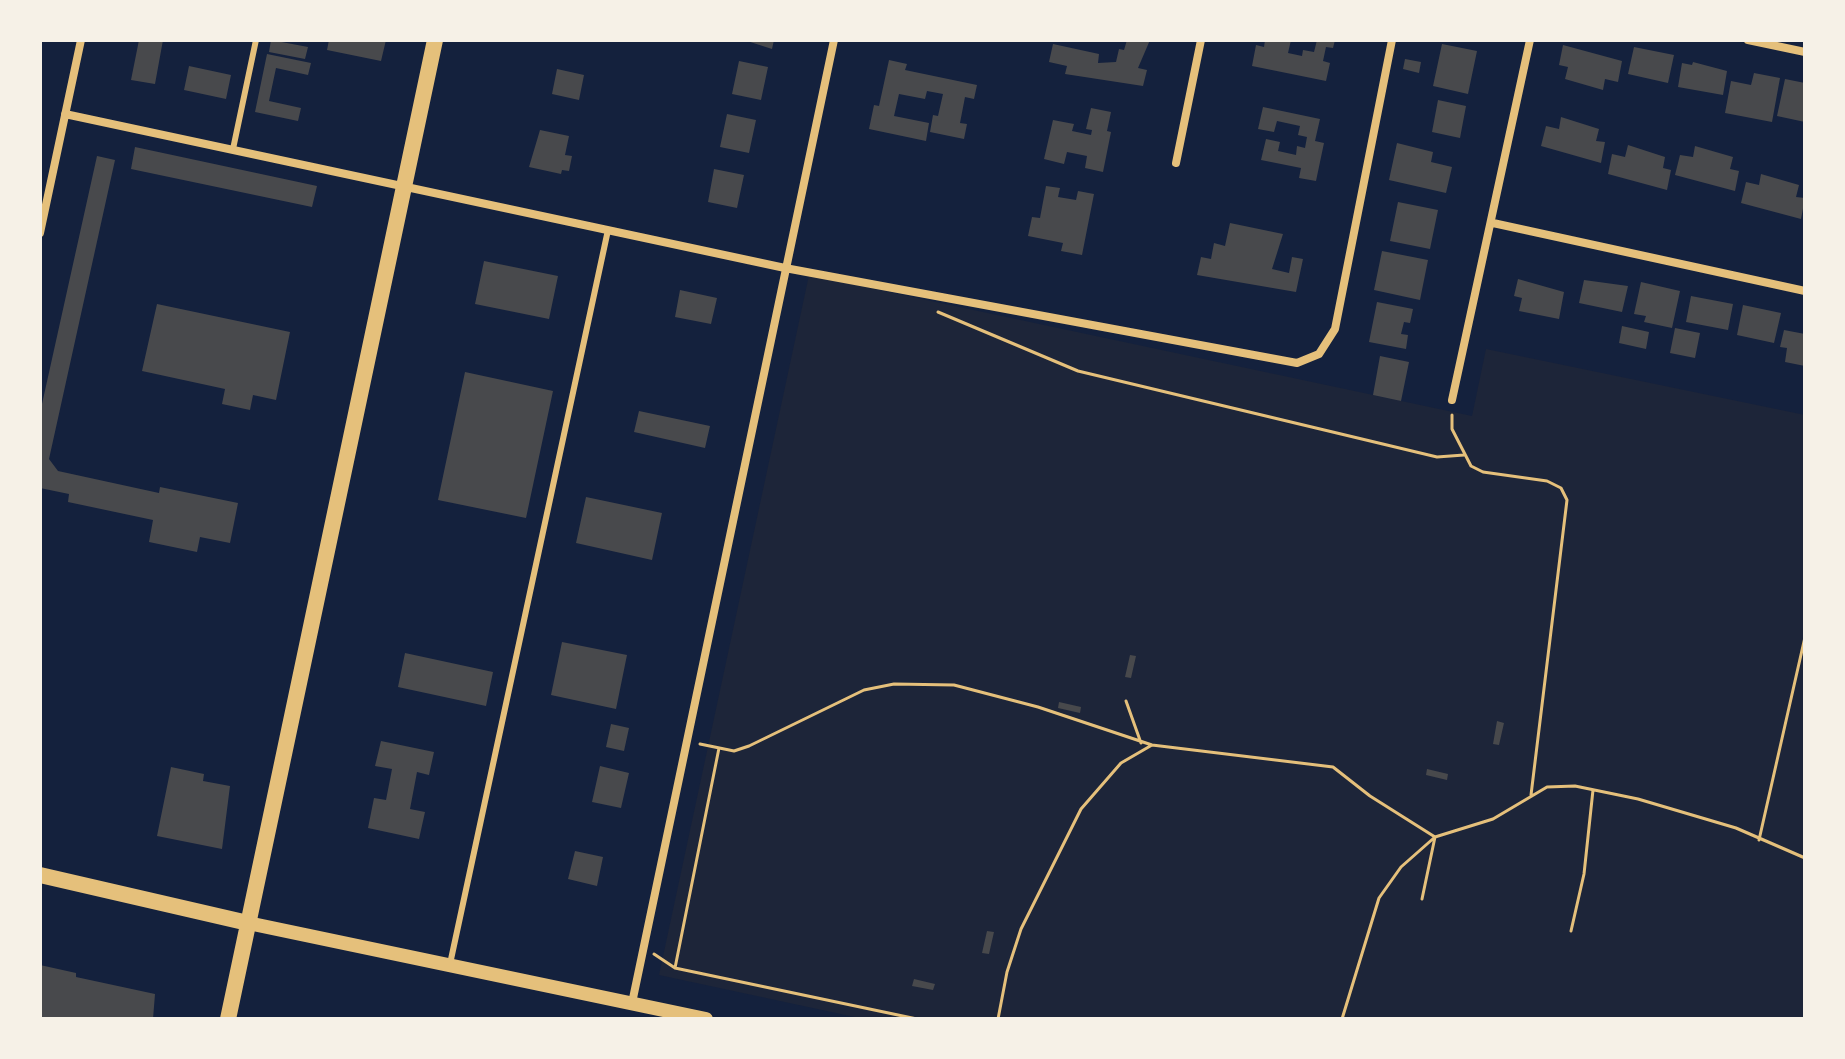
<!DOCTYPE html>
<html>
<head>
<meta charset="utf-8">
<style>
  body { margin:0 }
  #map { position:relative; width:1845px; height:1059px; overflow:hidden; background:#14213d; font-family:"Space Grotesk",sans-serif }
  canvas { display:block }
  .frame { position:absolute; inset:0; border:42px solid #f6f1e7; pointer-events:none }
</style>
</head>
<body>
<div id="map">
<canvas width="1845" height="1059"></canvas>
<div class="frame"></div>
</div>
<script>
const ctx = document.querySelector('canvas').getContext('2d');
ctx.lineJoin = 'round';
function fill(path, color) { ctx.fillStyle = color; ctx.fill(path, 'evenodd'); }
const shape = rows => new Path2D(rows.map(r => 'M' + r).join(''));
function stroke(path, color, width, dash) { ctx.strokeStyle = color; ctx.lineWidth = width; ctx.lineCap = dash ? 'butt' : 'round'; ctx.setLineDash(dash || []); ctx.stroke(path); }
fill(shape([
  [809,275,1472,416,1486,349,1805,415,1805,1019,864,1019,659,975]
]), '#1d2539');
fill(shape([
  [139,40,163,40,155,84,131,80],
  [271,40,308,47,305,59,269,52],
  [329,40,386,40,381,61,327,50],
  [744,40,774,40,772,49],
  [1127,40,1150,40,1138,68,1147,70,1143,86,1065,74,1067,66,1049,62,1053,44,1099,54,1098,63,1116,62,1119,49,1124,50],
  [1265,40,1291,40,1288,53,1302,56,1303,50,1314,52,1317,40,1335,40,1333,48,1326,47,1323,61,1330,63,1326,81,1252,66,1256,45,1264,47],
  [1442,44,1477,51,1468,94,1433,86],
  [1563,45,1622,61,1618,82,1605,79,1603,90,1565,79,1568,67,1559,65],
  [1634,47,1674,55,1668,83,1628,74],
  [267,54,311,63,308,75,276,68,269,101,301,108,298,121,255,112],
  [1405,59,1421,62,1419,73,1403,69],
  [889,60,907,64,905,70,977,85,974,99,965,97,960,123,967,124,964,139,930,132,933,115,938,116,943,94,927,91,925,99,899,94,894,116,929,123,926,141,869,129,874,105,879,106],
  [739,61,768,67,761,100,732,94],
  [1693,62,1727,71,1723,95,1678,87,1682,63,1692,65],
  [189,66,231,75,226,99,184,90],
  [557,69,584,75,579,100,552,94],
  [1754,73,1780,78,1772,122,1725,113,1731,81,1751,85],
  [1785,79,1805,83,1805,122,1777,116],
  [1438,100,1466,106,1460,138,1432,132],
  [1263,107,1320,119,1315,141,1324,143,1316,181,1299,178,1301,168,1261,160,1266,139,1280,142,1278,151,1296,155,1297,146,1305,148,1307,137,1298,135,1300,126,1277,121,1274,132,1258,129],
  [1091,108,1111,112,1107,131,1111,132,1103,172,1085,168,1087,156,1067,152,1064,164,1044,159,1053,120,1074,124,1072,131,1091,135,1092,130,1086,129],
  [727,114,756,120,749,153,720,147],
  [1561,117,1599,129,1596,141,1605,142,1601,163,1541,146,1546,126,1559,129],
  [540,130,569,136,565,155,572,156,569,171,562,170,561,174,529,167],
  [1397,143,1433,152,1431,162,1452,167,1446,193,1389,180],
  [1628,145,1665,157,1663,168,1671,170,1667,190,1608,174,1612,154,1625,157],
  [1695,146,1733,157,1730,169,1739,171,1735,191,1675,175,1680,155,1693,157],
  [135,147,317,186,312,207,131,169],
  [97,156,115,160,49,459,58,471,159,493,160,487,238,503,230,543,200,537,197,552,149,542,153,520,68,502,69,494,40,488,40,413],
  [714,169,744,175,737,208,708,202],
  [1761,174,1799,185,1796,197,1805,198,1801,219,1741,203,1746,182,1759,185],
  [1046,186,1060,188,1058,197,1076,200,1078,191,1094,194,1082,255,1061,251,1063,243,1028,236,1032,217,1040,218],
  [1398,202,1438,210,1430,249,1390,241],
  [1230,223,1283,234,1272,269,1289,273,1292,257,1303,259,1296,292,1197,275,1201,257,1211,259,1214,243,1225,246],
  [1382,251,1428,260,1420,300,1374,290],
  [484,261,558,276,549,319,475,304],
  [1518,279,1564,292,1559,319,1519,311,1522,298,1514,296],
  [1584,280,1628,286,1622,312,1579,303],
  [1641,282,1680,291,1672,328,1644,322,1646,316,1634,314],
  [680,290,717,298,711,324,675,317],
  [1691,296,1733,304,1728,330,1686,322],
  [1377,302,1413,309,1410,323,1404,322,1401,334,1408,335,1406,349,1369,342],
  [157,304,290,332,276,400,253,395,250,410,222,404,225,389,142,371],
  [1743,305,1781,313,1774,343,1737,335],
  [1622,326,1649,332,1646,349,1619,343],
  [1675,328,1700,333,1695,358,1670,353],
  [1784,330,1805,334,1805,366,1785,362,1787,348,1780,347],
  [1380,356,1409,362,1401,401,1373,395],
  [465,372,553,391,526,518,438,500],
  [639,411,710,426,705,448,634,432],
  [586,497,662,513,652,560,576,543],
  [562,642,627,655,616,709,551,695],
  [405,653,493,672,486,706,398,687],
  [1130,655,1136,656,1131,678,1125,677],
  [1059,702,1081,707,1080,713,1058,708],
  [1497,721,1504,723,1499,745,1493,744],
  [611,724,629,728,624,751,606,747],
  [381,741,434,752,429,775,417,772,410,809,425,812,419,839,368,828,374,798,386,800,392,769,375,766],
  [600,766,629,773,621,808,592,802],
  [171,767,204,774,203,781,230,786,222,849,157,836],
  [1427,769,1448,774,1447,780,1426,775],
  [575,851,603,857,597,886,568,879],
  [987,931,994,932,989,954,982,953],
  [40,965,76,973,76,977,155,994,153,1019,40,1019],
  [914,979,935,984,933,990,912,986]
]), '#48494c');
stroke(shape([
  [938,312,1078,371,1437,457,1464,455],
  [1452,415,1452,429,1471,466,1483,472,1547,481,1561,488,1567,500,1531,795],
  [1126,701,1141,743],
  [700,744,734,751,749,746,864,690,894,684,954,685,1038,707,1152,745,1333,767,1370,796,1435,837,1493,819,1547,787,1575,786,1638,799,1736,828,1805,858],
  [1759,840,1805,637],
  [1422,899,1435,837],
  [1571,931,1584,874,1593,790],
  [654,954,675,968,917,1019],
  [675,968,719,748],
  [998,1019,1007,972,1021,929,1081,809,1121,763,1152,745],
  [1342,1019,1379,898,1401,867,1435,837]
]), '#e5c07b', 3);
stroke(shape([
  [233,149,256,40],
  [450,964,608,230]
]), '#e5c07b', 6);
stroke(shape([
  [1748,40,1805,52],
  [65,114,785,268,1297,363,1319,354,1335,329,1392,40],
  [1176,163,1201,40],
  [1493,223,1805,291],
  [40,233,81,40],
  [1452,400,1530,40],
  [632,1003,834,40]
]), '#e5c07b', 8);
stroke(shape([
  [248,923,706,1019]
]), '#e5c07b', 14);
stroke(shape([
  [40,875,248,923],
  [228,1019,435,40]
]), '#e5c07b', 16);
</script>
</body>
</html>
